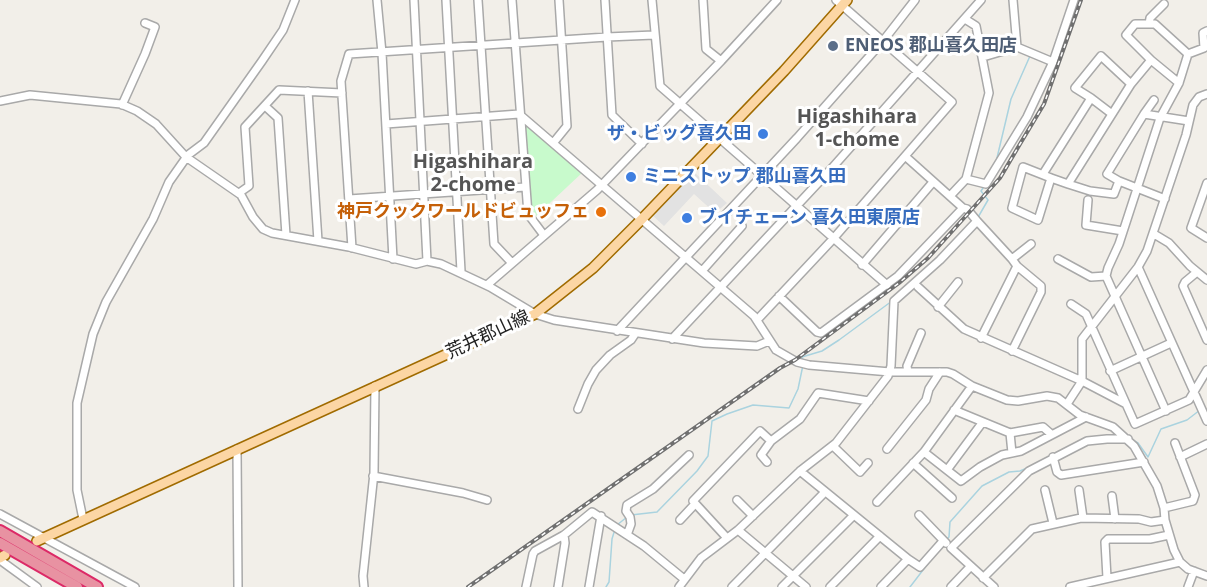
<!DOCTYPE html>
<html>
<head>
<meta charset="utf-8">
<style>
  body { margin:0 }
  canvas { display:block; background:#f2efe9 }
</style>
</head>
<body>
<canvas width="1207" height="587"></canvas>
<script>
const ctx = document.querySelector('canvas').getContext('2d');
ctx.lineJoin = 'round';
function fill(path, color) { ctx.fillStyle = color; ctx.fill(path, 'evenodd'); }
const shape = rows => new Path2D(rows.map(r => 'M' + r).join(''));
function stroke(path, color, width, dash) { ctx.strokeStyle = color; ctx.lineWidth = width; ctx.lineCap = dash ? 'butt' : 'round'; ctx.setLineDash(dash || []); ctx.stroke(path); }
function drawText(font, color, halo, rows, align = 'center') {
  ctx.font = font + ' "Open Sans","Noto Sans JP",sans-serif'; ctx.lineWidth = 6; ctx.setLineDash([]); ctx.textBaseline = 'middle'; ctx.strokeStyle = halo; ctx.fillStyle = color; for (const [text, x, y, turn = 0] of rows) {
    ctx.save(); ctx.translate(x, y); ctx.rotate((+turn || 0) * Math.PI / 180); ctx.textAlign = isNaN(turn) ? turn : align; if (halo) ctx.strokeText(text, 0, 0); ctx.fillText(text, 0, 0); ctx.restore();
  }
}
fill(shape([
  [523,122,583,172,535,217,531,212]
]), '#c8facc');
fill(shape([
  [694,172,727,203,715,213,694,194,664,226,652,215]
]), '#e2e2e2');
stroke(shape([
  [996,162,1011,99,1030,56],
  [977,219,988,200,981,191,985,185],
  [803,360,802,357,822,351,839,340,892,301],
  [1087,438,1118,435],
  [1131,439,1138,443,1148,457,1161,429,1187,420,1200,410],
  [1042,461,1051,456],
  [631,515,657,512,697,471,708,456,712,421,727,414,753,405,789,408,798,389,803,365],
  [617,525,627,517],
  [947,539,949,537,950,522,982,486,1009,472,1020,471,1027,468],
  [606,587,609,582,612,539,615,529],
  [910,587,933,557]
]), '#aad3df', 1.5);
const minor = shape([
  [377,0,382,53,393,259],
  [414,0,427,261],
  [446,0,461,271],
  [478,0,494,244,512,263],
  [512,0,528,214,543,234],
  [605,0,612,115,642,144],
  [652,0,660,86,887,285],
  [703,0,706,49,721,61],
  [1013,0,1017,47,1053,62],
  [1149,24,1150,18,1164,4],
  [983,57,1017,47],
  [1151,60,1126,35,1135,24,1155,24,1188,54],
  [308,91,318,241],
  [1091,98,1112,114],
  [0,101,30,95,121,104,137,111,156,124,186,157,241,195,253,217,263,229,272,233,349,247,416,264,427,261,441,264,490,287,535,314,554,320,704,343,757,346,769,341],
  [122,105,145,54,155,27,145,23],
  [265,106,278,118,286,235],
  [1144,114,1154,100],
  [386,124,519,114,754,316,776,350,797,362,809,365,890,372,947,372,953,374,972,386,1007,400,1018,401,1047,396,1058,398,1080,415,1113,427,1134,446,1157,486,1164,508,1165,520,1174,550,1180,562,1188,569,1207,576],
  [554,142,567,126,559,0],
  [905,156,963,208,967,209,977,221],
  [1043,174,1091,98,1075,88,1101,56,1131,84],
  [1051,178,1023,167,1012,208,1038,220,1051,178,1068,184],
  [966,179,986,184,1027,117,1053,62,1074,0],
  [1119,181,1107,174,1144,114,1189,121],
  [1207,183,1191,228,1207,238],
  [239,193,249,186,245,127,279,90,342,93],
  [950,196,966,179,989,93,976,26,965,19],
  [349,199,525,187],
  [1165,199,1119,181,1114,194,1090,191,1068,184,1131,84,1151,60,1179,83],
  [1088,200,1086,225,1123,231],
  [1154,234,1169,243,1190,266,1207,280],
  [352,248,341,81,349,54,607,37,654,35],
  [1012,259,1031,244],
  [1058,259,1091,277,1106,276],
  [862,265,933,182],
  [1138,267,1207,421],
  [702,271,742,226],
  [1197,272,1185,282,1183,286,1207,340],
  [487,285,597,190,721,61,777,0],
  [918,287,964,329,1082,381,1126,404],
  [779,296,817,332,821,333,898,276,963,208],
  [1071,304,1086,314,1135,424,1189,400,1207,370],
  [938,307,958,282],
  [757,320,833,239,952,102,836,0],
  [617,331,797,138,883,41,915,0],
  [981,338,1017,266],
  [672,339,832,168,981,0],
  [1110,371,1171,343],
  [908,372,907,366,921,333],
  [972,386,924,452,961,481,980,467,1002,455,1021,451,1086,417],
  [1067,404,1082,381,1082,339,1138,267,1147,251,1186,135,1193,105,1199,97,1207,94],
  [578,409,588,384,596,370,610,355,631,340,635,334],
  [954,410,1010,433,1012,453],
  [1166,411,1106,276,1108,268,1119,244,1160,118,1179,83,1188,54,1204,48,1203,33,1207,31],
  [1010,433,1043,427,1051,434],
  [833,446,860,472,868,463],
  [237,449,238,587],
  [887,449,926,400,929,389,940,372],
  [1053,457,1057,472,1061,475,1144,462],
  [1180,457,1207,444],
  [767,462,761,455,771,441],
  [913,463,952,498],
  [947,470,982,423],
  [800,471,908,559,881,587],
  [373,476,463,493,487,500],
  [1045,490,1053,523],
  [1079,490,1083,518],
  [1112,496,1115,519],
  [737,500,753,516],
  [877,502,924,452],
  [1164,508,1193,501,1195,495,1175,443],
  [0,514,135,587],
  [919,515,946,543],
  [83,519,77,490,77,403,93,334,106,302,153,219,169,182,188,155,204,143,262,61,283,30,295,0],
  [680,520,695,504],
  [738,530,806,587],
  [627,535,631,524,630,517,626,511,627,505,653,489,689,455],
  [727,538,693,501,760,431,771,441,800,419,818,393,869,401],
  [908,559,920,567,943,541],
  [0,560,37,587],
  [983,578,1032,529,1081,518,1139,519,1151,522,1165,520],
  [1107,578,1105,542,1108,539,1150,539,1169,535],
  [364,587,363,576,374,473,375,386],
  [526,587,533,554,535,551,564,535,592,512,644,546,684,579],
  [558,587,565,543,564,535],
  [589,587,601,516],
  [679,587,701,558,738,530,800,471,836,443,888,376,891,366,894,301,940,260,977,221,1012,259,1017,266,1041,286,1041,292,1012,351],
  [732,587,825,492],
  [782,587,854,515],
  [830,587,880,536],
  [951,587,970,567],
  [994,587,951,548,1029,471,1087,441,1107,439,1128,439],
  [1070,587,1180,562],
  [1188,587,1194,571]
]);
const major = shape([
  [37,541,535,314,593,268,642,219,784,71,847,0],
  [0,558,5,555]
]);
const highway = shape([
  [0,531,97,587],
  [0,543,77,587]
]);
stroke(minor, '#a9a9a9', 10);
stroke(major, '#a06b00', 12);
stroke(highway, '#dc2a67', 14);
stroke(minor, '#fff', 7);
stroke(major, '#fcd6a4', 9);
stroke(highway, '#e892a2', 10);
const rail = shape([
  [468,587,780,368,795,360,899,283,928,258,1000,178,1020,144,1044,104,1081,0]
]);
stroke(rail, '#707070', 4);
stroke(rail, '#fff', 1.5, [4.5]);
for (const [x, y, r, color] of [
  [833,46,6,"#5c6f8a"],
  [763,134,6,"#3f7fe0"],
  [631,177,6,"#3f7fe0"],
  [601,212,6,"#e8710a"],
  [687,218,6,"#3f7fe0"]
]) { const dot = new Path2D(); dot.arc(x, y, r, 0, 2 * Math.PI); ctx.fillStyle = color; ctx.fill(dot); stroke(dot, '#fff', 2); }
drawText('bold 18px', '#4e5e75', '#fff', [
  ["ENEOS 郡山喜久田店",845,46]
], 'left');
drawText('bold 18px', '#366cbe', '#fff', [
  ["ザ・ビッグ喜久田",751,134,"right"],
  ["ミニストップ 郡山喜久田",643,177],
  ["ブイチェーン 喜久田東原店",699,218]
], 'left');
drawText('bold 18px', '#c56008', '#fff', [
  ["神戸クックワールドビュッフェ",589,212]
], 'right');
drawText('18px', '#222', '#fff', [
  ["荒井郡山線",488,335,-25]
]);
drawText('bold 20px', '#555', '#fff', [
  ["Higashihara",857,117],
  ["1-chome",857,140],
  ["Higashihara",473,162],
  ["2-chome",473,185]
]);
</script>
</body>
</html>
